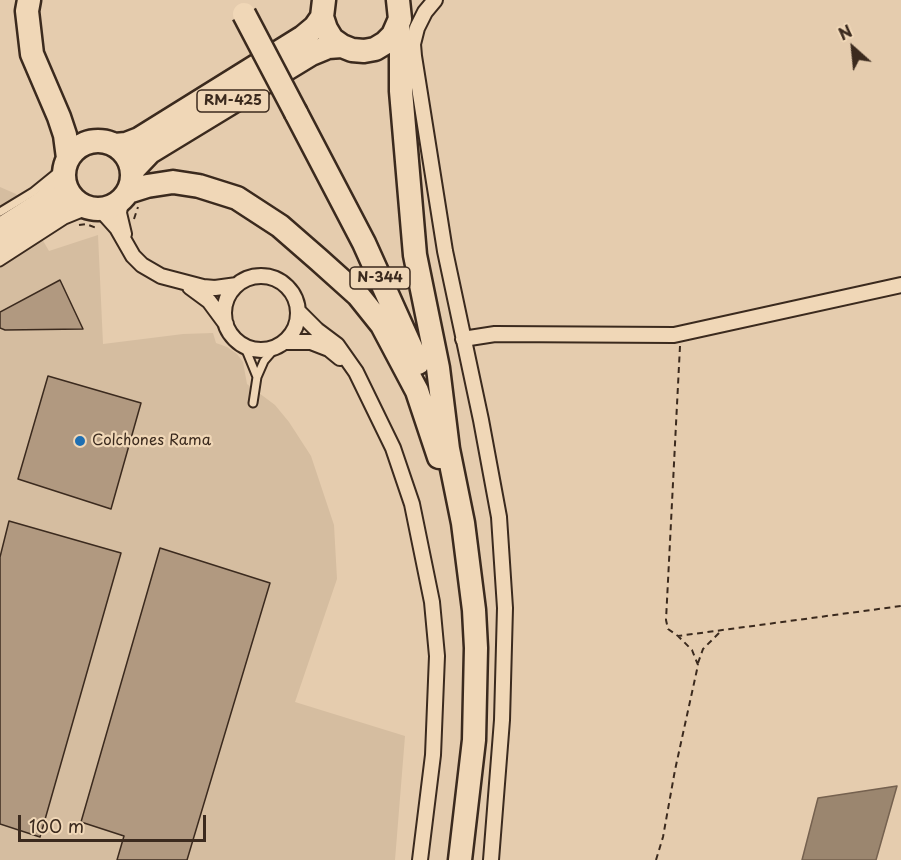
<!DOCTYPE html>
<html>
<head>
<meta charset="utf-8">
<style>
  body { margin:0 }
  #map { position:relative; width:901px; height:860px; overflow:hidden; background:#e5ccae; font-family:"Playpen Sans",sans-serif }
  canvas { display:block }
  .north { position:absolute; left:823px; top:18px; width:60px; height:60px; -webkit-text-stroke:4px #f0d7b7; paint-order:stroke; rotate:333deg; font-size:16px; font-weight:700; line-height:24px; text-align:center; color:#3b2a1e }
  .north::after { content:''; display:block; margin:auto; width:21px; height:27px; background:#3b2a1e; clip-path:polygon(50% 0,100% 100%,50% 72%,0 100%) }
  .scale { position:absolute; left:18px; top:815px; width:188px; height:27px; box-sizing:border-box; border:3px solid #3b2a1e; border-top:0; padding-left:8px; font-size:18px; line-height:21px; white-space:nowrap; color:#3b2a1e; -webkit-text-stroke:4px #f0d7b7; paint-order:stroke }
</style>
</head>
<body>
<div id="map">
<canvas width="901" height="860"></canvas>
<div class="north">N</div>
<div class="scale">100 m</div>
</div>
<script>
const ctx = document.querySelector('canvas').getContext('2d');
ctx.lineJoin = 'round';
function fill(path, color) { ctx.fillStyle = color; ctx.fill(path, 'evenodd'); }
const shape = rows => new Path2D(rows.map(r => 'M' + r).join(''));
function stroke(path, color, width, dash) { ctx.strokeStyle = color; ctx.lineWidth = width; ctx.lineCap = dash ? 'butt' : 'round'; ctx.setLineDash(dash || []); ctx.stroke(path); }
function drawText(font, color, halo, rows, align = 'center') {
  ctx.font = font + ' "Playpen Sans",sans-serif'; ctx.lineWidth = 4.5; ctx.setLineDash([]); ctx.textBaseline = 'middle'; ctx.strokeStyle = halo; ctx.fillStyle = color; for (const [text, x, y, turn = 0] of rows) {
    ctx.save(); ctx.translate(x, y); ctx.rotate((+turn || 0) * Math.PI / 180); ctx.textAlign = isNaN(turn) ? turn : align; if (halo) ctx.strokeText(text, 0, 0); ctx.fillText(text, 0, 0); ctx.restore();
  }
}
fill(shape([
  [0,187,16,194,49,251,98,235,103,344,183,334,213,333,216,343,227,347,237,354,243,362,247,384,275,405,289,422,311,456,334,525,337,579,295,702,405,736,395,860,0,860]
]), '#d5bda0');
const water = shape([
  [897,786,876,860,802,860,818,798,897,786]
]);
fill(water, '#9b866f');
stroke(water, '#75614f', 1.5);
const building = shape([
  [60,280,83,329,5,330,0,328,0,312,60,280],
  [48,376,141,403,111,509,18,479,48,376],
  [9,521,121,553,40,837,0,824,0,557,9,521],
  [160,548,270,583,187,860,117,860,124,836,81,822,160,548]
]);
fill(building, '#b19980');
stroke(building, '#3b2a1e', 1.5);
const service = shape([
  [0,212,33,192,65,166],
  [0,262,65,220,92,209],
  [244,345,257,377],
  [253,403,257,377,264,361,277,346]
]);
const minor = shape([
  [435,0,425,12,417,28,413,44,414,56,445,251,481,420,499,517,505,608,502,720,491,860],
  [121,200,119,213,124,234],
  [100,209,117,228,133,256,142,265,161,276,203,287,215,288,237,285],
  '224 313a37 37 0 1 1 74 0a37 37 0 1 1-74 0Z',
  [190,287,209,301,226,324],
  [298,311,317,330,337,345,356,372,393,448,412,504,432,602,437,656,433,755,420,860],
  [463,339,495,334,674,335,901,285],
  [284,342,311,342,329,349,340,358]
]);
const primary = shape([
  [0,229,42,202,64,182],
  [0,248,62,209,79,204]
]);
const trunk = shape([
  [29,0,27,11,32,54,59,117,65,135,68,158],
  [324,0,322,17,326,29,332,39,342,46,352,50,364,51,375,49,385,43,393,35,400,19,398,0],
  [398,25,401,49,401,91,415,255,438,368,448,449,463,523,474,610,476,648,474,740,460,860],
  [296,113,364,243,418,363],
  '64 175a34 34 0 1 1 68 0a34 34 0 1 1-68 0Z',
  [115,145,126,144,139,139,303,37,315,27,322,17],
  [132,171,150,152,311,54,328,47,342,46],
  [128,192,147,186,173,182,199,186,237,198,280,226,319,260,358,295,382,325,417,391,439,457]
]);
stroke(service, '#3b2a1e', 11);
stroke(minor, '#3b2a1e', 18);
stroke(primary, '#3b2a1e', 26);
stroke(trunk, '#3b2a1e', 27);
stroke(shape([
  [134,219,138,207],
  [79,225,86,224,99,229],
  [680,346,666,620,668,629,678,636,901,606],
  [698,663,703,649,722,630],
  [656,860,663,837,675,770,698,665,692,650,678,636]
]), '#3b2a1e', 2, [6, 4.5]);
stroke(service, '#f0d7b7', 7);
stroke(minor, '#f0d7b7', 14);
stroke(primary, '#f0d7b7', 21);
stroke(trunk, '#f0d7b7', 22);
const trunkBridge = shape([
  [244,14,296,113]
]);
stroke(trunkBridge, '#3b2a1e', 27, []);
stroke(trunkBridge, '#f0d7b7', 22);
for (const [x, y, r, color] of [
  [80,441,6,"#1f6fb2"]
]) { const dot = new Path2D(); dot.arc(x, y, r, 0, 2 * Math.PI); ctx.fillStyle = color; ctx.fill(dot); stroke(dot, '#f0d7b7', 2); }
for (const [x, y, w] of [
  [233,101,72],
  [380,278,60]
]) { const box = new Path2D(); box.roundRect(x - w / 2, y - 11, w, 22, 4.5); ctx.fillStyle = '#f0d7b7'; ctx.fill(box); stroke(box, '#3b2a1e', 1.5); }
drawText('bold 14px', '#3b2a1e', null, [
  ["RM-425",233,101],
  ["N-344",380,278]
]);
drawText('15px', '#3b2a1e', '#f0d7b7', [
  ["Colchones Rama",92,441]
], 'left');
</script>
</body>
</html>
